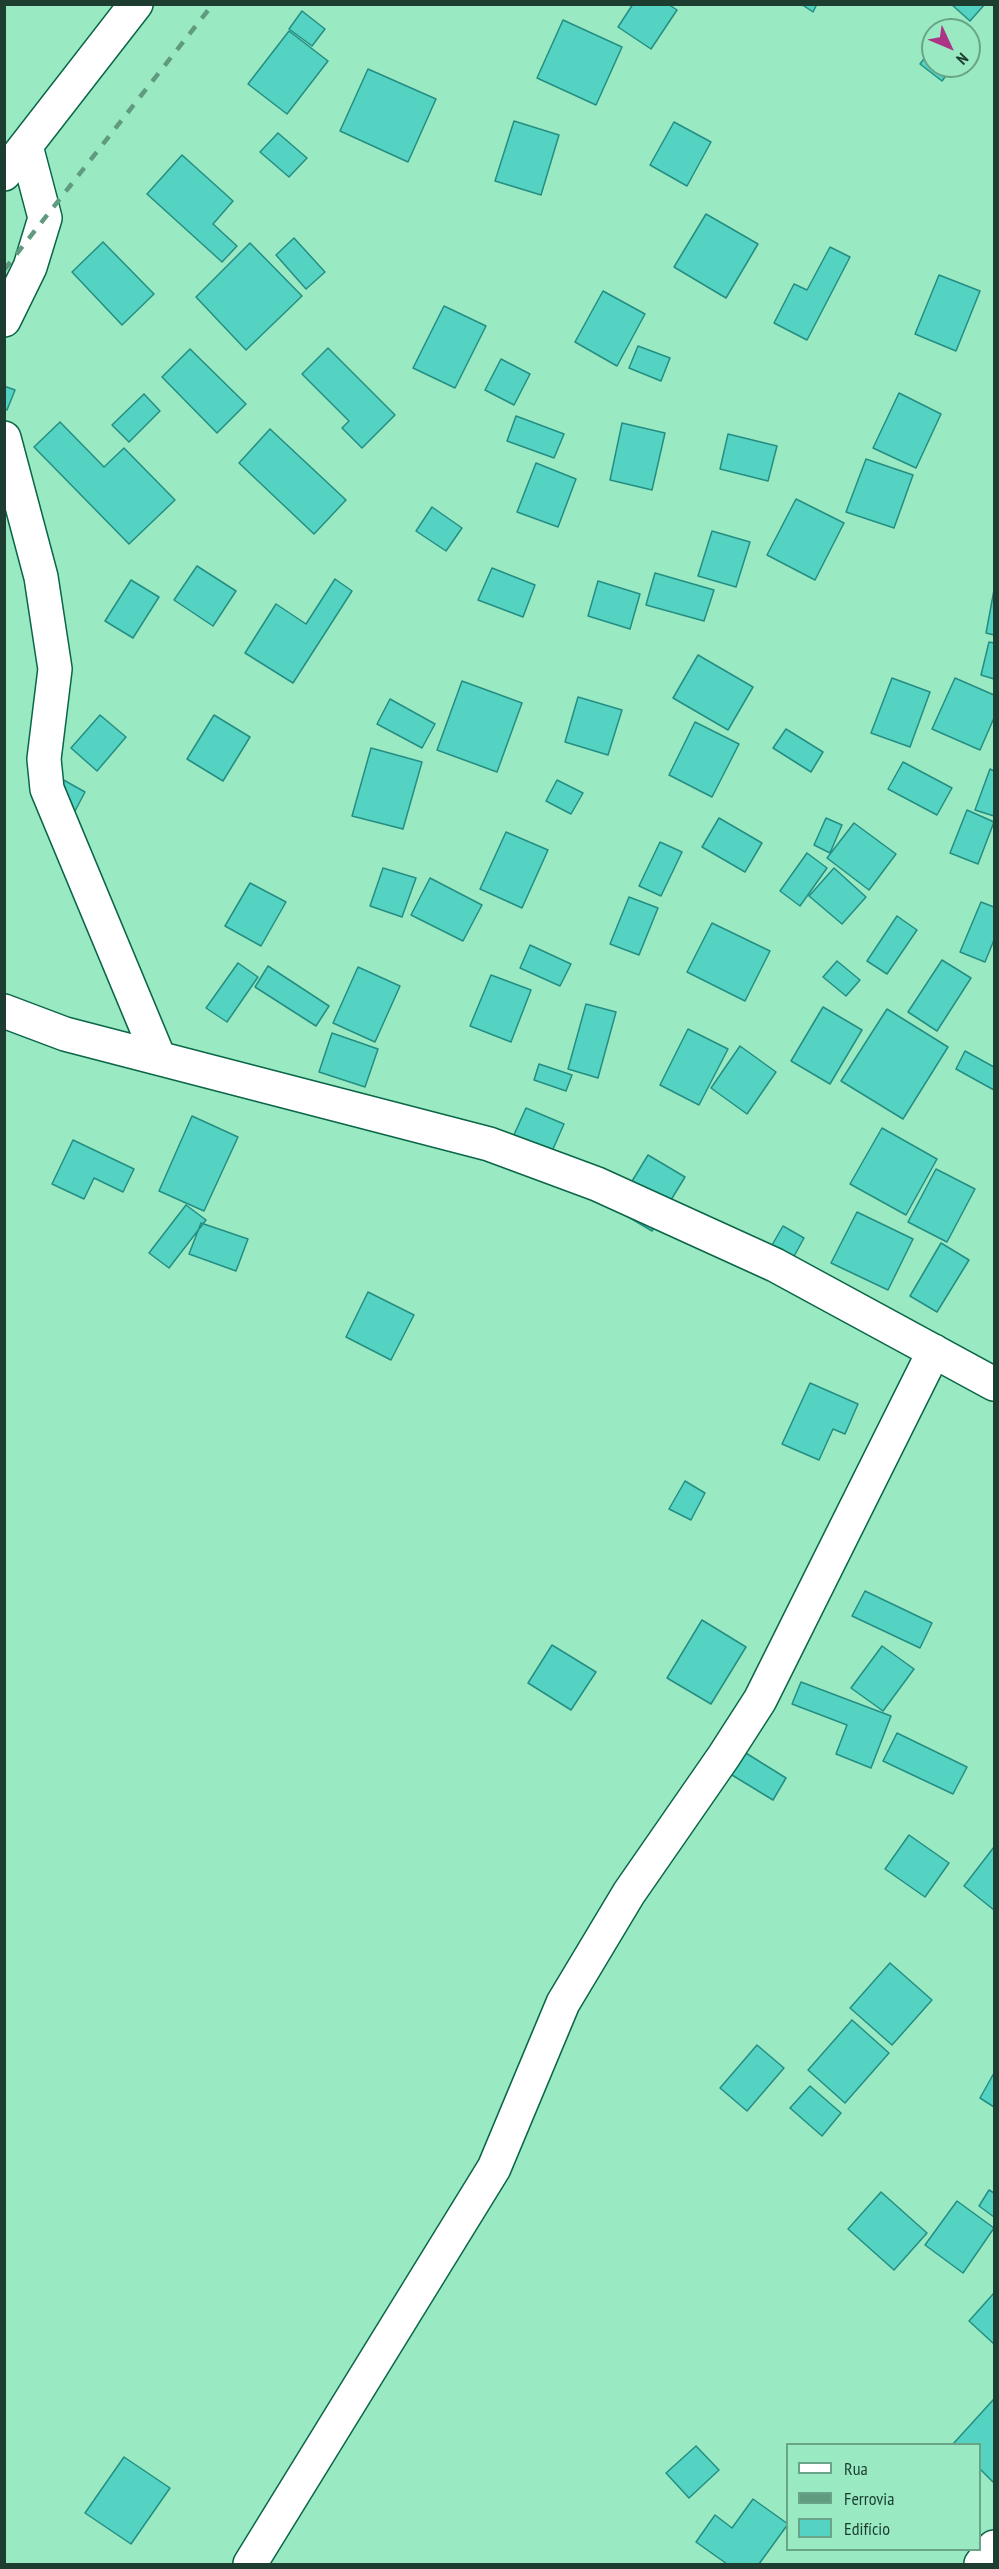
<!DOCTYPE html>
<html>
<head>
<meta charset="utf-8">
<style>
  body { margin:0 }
  #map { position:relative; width:999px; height:2569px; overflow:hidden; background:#99e9c3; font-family:"PT Sans Narrow",sans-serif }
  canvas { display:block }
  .frame { position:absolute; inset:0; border:6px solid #1c3d2f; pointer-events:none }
  .legend { position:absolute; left:786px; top:2443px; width:195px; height:108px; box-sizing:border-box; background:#99e9c3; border:2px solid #67a488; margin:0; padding:8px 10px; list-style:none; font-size:18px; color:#1c3d2f }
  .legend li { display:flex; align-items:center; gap:12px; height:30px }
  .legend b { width:30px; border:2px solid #67a488 }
  .north { position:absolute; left:921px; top:18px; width:60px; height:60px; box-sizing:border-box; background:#99e9c3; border:2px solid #67a488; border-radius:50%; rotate:134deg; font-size:16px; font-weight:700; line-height:24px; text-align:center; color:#1c3d2f }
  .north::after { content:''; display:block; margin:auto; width:21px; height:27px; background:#ad3386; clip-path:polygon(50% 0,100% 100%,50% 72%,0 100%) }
</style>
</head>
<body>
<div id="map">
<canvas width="999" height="2569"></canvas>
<div class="frame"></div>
<ul class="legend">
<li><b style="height:8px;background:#fff"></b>Rua</li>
<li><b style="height:8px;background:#609b80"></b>Ferrovia</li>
<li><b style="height:16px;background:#54d2c2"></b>Edifício</li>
</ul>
<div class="north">N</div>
</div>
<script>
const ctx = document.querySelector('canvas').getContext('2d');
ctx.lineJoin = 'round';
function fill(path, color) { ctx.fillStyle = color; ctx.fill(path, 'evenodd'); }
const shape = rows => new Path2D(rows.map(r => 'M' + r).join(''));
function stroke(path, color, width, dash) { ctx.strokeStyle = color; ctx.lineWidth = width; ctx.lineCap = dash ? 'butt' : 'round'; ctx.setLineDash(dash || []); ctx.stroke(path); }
const building = shape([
  [633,4,668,4,677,10,651,49,618,27,633,4],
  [801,4,817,4,813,12,801,4],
  [951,4,985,4,970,21,951,4],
  [302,11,325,29,312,46,289,29,302,11],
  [563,20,622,47,596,105,537,78,563,20],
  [952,21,964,30,946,30,952,21],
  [289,31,328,61,287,114,248,84,289,31],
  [933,47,933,66,953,66,942,81,920,64,933,47],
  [368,69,436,99,408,162,340,131,368,69],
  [514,121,559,135,541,195,495,181,514,121],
  [674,122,711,142,687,186,650,165,674,122],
  [278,133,307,158,289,177,260,152,278,133],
  [182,155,233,201,213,224,237,246,222,262,147,194,182,155],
  [706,214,758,244,726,298,674,267,706,214],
  [294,238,325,272,306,289,276,255,294,238],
  [103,242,154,294,122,325,72,272,103,242],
  [250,243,302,296,246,350,196,297,250,243],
  [830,247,850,257,807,340,774,323,794,284,807,290,830,247],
  [939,275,980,291,956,351,915,334,939,275],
  [603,291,645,314,617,366,575,342,603,291],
  [444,306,486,326,455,388,413,368,444,306],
  [638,346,670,358,661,381,629,368,638,346],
  [328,348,395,415,362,448,342,428,349,421,302,374,328,348],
  [190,349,246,404,217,433,162,377,190,349],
  [501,359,530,374,514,405,485,390,501,359],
  [4,386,15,390,7,410,4,409,4,386],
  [899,393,941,414,916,468,873,448,899,393],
  [144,394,160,411,129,442,112,425,144,394],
  [516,416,564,434,554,458,507,441,516,416],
  [60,422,104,467,124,448,175,500,129,544,34,447,60,422],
  [622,423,665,433,652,490,610,480,622,423],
  [270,429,346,500,314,534,239,463,270,429],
  [728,434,777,446,768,481,720,469,728,434],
  [866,459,913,475,894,528,846,512,866,459],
  [536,463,576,479,558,527,517,512,536,463],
  [796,499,844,523,815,580,767,555,796,499],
  [432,507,462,528,446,551,416,531,432,507],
  [712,531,750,542,736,587,698,576,712,531],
  [197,566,236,591,213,626,174,600,197,566],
  [492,568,535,585,523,617,478,600,492,568],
  [655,573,714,590,704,621,646,605,655,573],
  [335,579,352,591,293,683,245,653,276,604,306,624,335,579],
  [131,580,159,597,133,638,105,621,131,580],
  [598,581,640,594,630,629,588,616,598,581],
  [994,590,994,635,986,633,994,590],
  [989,642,994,643,994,679,981,675,989,642],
  [698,655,753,687,728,730,673,698,698,655],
  [892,678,930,692,910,747,871,733,892,678],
  [955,678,994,695,994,718,980,750,932,729,955,678],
  [462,681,522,703,497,772,437,750,462,681],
  [578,697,622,710,608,755,565,742,578,697],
  [390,699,435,724,422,748,377,724,390,699],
  [100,715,126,737,97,771,71,748,100,715],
  [214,715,250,737,223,781,187,759,214,715],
  [695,722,739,744,712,797,669,775,695,722],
  [786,729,823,752,811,772,773,748,786,729],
  [371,748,422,762,403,829,352,816,371,748],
  [903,762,952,788,937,815,888,789,903,762],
  [990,769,994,771,994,816,975,810,990,769],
  [60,778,85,792,65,830,40,816,60,778],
  [557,780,583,793,571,814,546,801,557,780],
  [967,810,994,822,978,864,950,853,967,810],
  [719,818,762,843,745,872,702,847,719,818],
  [826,818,842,825,830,853,814,845,826,818],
  [854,823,896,854,869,890,827,858,854,823],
  [506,832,548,850,522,908,480,889,506,832],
  [660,842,682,852,661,896,639,886,660,842],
  [807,853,827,868,800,906,780,891,807,853],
  [383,868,416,878,402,917,370,906,383,868],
  [834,868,866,897,842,924,809,896,834,868],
  [430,878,482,905,463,941,411,915,430,878],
  [250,883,286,902,261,946,225,926,250,883],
  [629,897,658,908,639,955,610,944,629,897],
  [981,902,994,907,994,940,985,962,960,952,981,902],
  [897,916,917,930,887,974,867,961,897,916],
  [712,923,770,951,745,1001,687,972,712,923],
  [530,945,571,964,560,986,520,968,530,945],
  [942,960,971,978,937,1031,908,1012,942,960],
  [837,961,860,980,846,996,823,977,837,961],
  [238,963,258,977,227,1022,206,1008,238,963],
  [268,966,329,1006,316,1026,255,987,268,966],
  [358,967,400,986,375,1042,333,1023,358,967],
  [491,975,531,990,511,1042,470,1026,491,975],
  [586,1004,616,1012,598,1078,568,1069,586,1004],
  [823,1007,862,1030,830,1084,791,1061,823,1007],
  [887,1009,948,1047,903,1119,841,1081,887,1009],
  [688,1029,728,1049,699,1105,660,1085,688,1029],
  [332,1033,378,1049,365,1087,319,1072,332,1033],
  [740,1046,776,1072,747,1114,711,1088,740,1046],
  [965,1051,994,1067,994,1090,956,1069,965,1051],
  [539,1064,572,1075,566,1091,534,1080,539,1064],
  [526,1108,564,1124,546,1165,508,1148,526,1108],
  [192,1116,238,1137,204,1211,159,1191,192,1116],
  [882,1128,937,1159,906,1215,850,1184,882,1128],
  [73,1140,134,1169,123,1192,94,1178,84,1199,52,1184,73,1140],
  [648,1155,685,1177,652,1231,615,1209,648,1155],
  [936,1169,975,1189,947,1242,908,1222,936,1169],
  [186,1205,206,1220,169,1268,149,1253,186,1205],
  [857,1212,913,1239,888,1290,831,1263,857,1212],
  [201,1223,248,1239,236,1271,189,1254,201,1223],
  [783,1226,804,1238,786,1271,764,1259,783,1226],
  [941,1243,969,1260,937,1312,910,1296,941,1243],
  [368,1292,414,1315,391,1360,346,1337,368,1292],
  [810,1383,858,1404,845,1434,833,1429,819,1460,782,1444,810,1383],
  [685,1481,705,1493,691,1520,669,1509,685,1481],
  [865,1591,932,1623,920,1648,852,1616,865,1591],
  [702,1620,746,1647,711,1704,667,1678,702,1620],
  [552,1645,596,1672,571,1710,528,1683,552,1645],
  [882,1646,914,1669,883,1711,851,1688,882,1646],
  [801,1682,891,1716,871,1768,836,1754,847,1725,792,1704,801,1682],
  [897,1733,967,1767,953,1794,883,1761,897,1733],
  [741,1750,786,1778,773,1800,727,1772,741,1750],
  [909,1835,949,1863,925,1897,885,1869,909,1835],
  [994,1847,994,1910,964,1886,994,1847],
  [890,1963,932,2000,892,2045,850,2008,890,1963],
  [852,2020,889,2053,845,2103,808,2070,852,2020],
  [757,2045,784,2068,747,2111,720,2088,757,2045],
  [994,2073,994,2107,980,2098,994,2073],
  [810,2086,841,2113,822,2136,790,2108,810,2086],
  [989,2190,994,2193,994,2217,979,2206,989,2190],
  [881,2192,927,2233,894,2270,848,2229,881,2192],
  [957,2201,994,2228,963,2273,925,2245,957,2201],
  [994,2293,994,2344,969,2321,994,2293],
  [993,2400,994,2401,994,2483,980,2469,980,2444,953,2444,993,2400],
  [696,2446,719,2470,689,2498,666,2473,696,2446],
  [124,2457,170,2488,131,2544,85,2513,124,2457],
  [753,2499,788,2524,759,2564,727,2564,696,2542,715,2515,732,2528,753,2499]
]);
fill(building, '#54d2c2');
stroke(building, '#258e82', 1.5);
const street = shape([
  [4,174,136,4],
  [4,320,30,267,45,218,26,146],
  [4,438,41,577,55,669,44,759,47,789,159,1058],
  [4,1011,65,1034,489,1144,597,1184,775,1265,994,1384],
  [250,2564,494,2168,563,2003,629,1893,724,1756,760,1700,934,1351],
  [981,2564,994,2547]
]);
stroke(street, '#0a6647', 36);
stroke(street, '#fff', 33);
stroke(shape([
  [4,270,213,4]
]), '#609b80', 4.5, [10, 10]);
</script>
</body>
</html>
